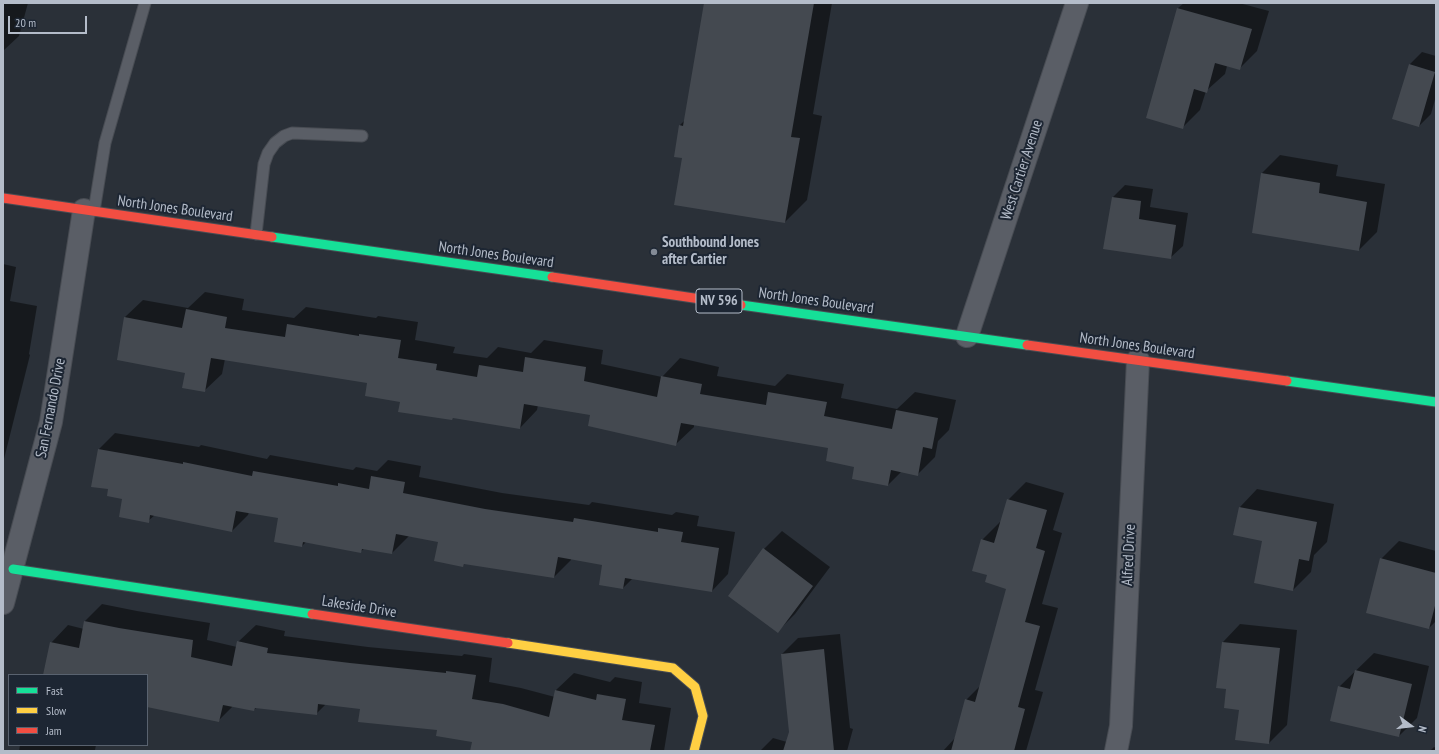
<!DOCTYPE html>
<html>
<head>
<meta charset="utf-8">
<style>
  body { margin:0 }
  #map { position:relative; width:1439px; height:754px; overflow:hidden; background:#2a3038; font-family:"PT Sans Narrow",sans-serif }
  canvas { display:block }
  .frame { position:absolute; inset:0; border:4px solid #b4bcc9; pointer-events:none }
  .legend { position:absolute; left:8px; top:674px; width:140px; height:72px; box-sizing:border-box; background:#1d2633; border:1px solid #59626f; margin:0; padding:5px 7px; list-style:none; font-size:12px; color:#b4bcc9 }
  .legend li { display:flex; align-items:center; gap:8px; height:20px }
  .legend b { width:20px; border:1px solid #59626f }
  .north { position:absolute; left:1391px; top:706px; width:40px; height:40px; -webkit-text-stroke:3px #1d2633; paint-order:stroke; rotate:105deg; font-size:11px; font-weight:700; line-height:16px; text-align:center; color:#b4bcc9 }
  .north::after { content:''; display:block; margin:auto; width:14px; height:18px; background:#b4bcc9; clip-path:polygon(50% 0,100% 100%,50% 72%,0 100%) }
  .scale { position:absolute; left:8px; top:16px; width:79px; height:18px; box-sizing:border-box; border:2px solid #b4bcc9; border-top:0; padding-left:5px; font-size:12px; line-height:14px; white-space:nowrap; color:#b4bcc9; -webkit-text-stroke:3px #1d2633; paint-order:stroke }
</style>
</head>
<body>
<div id="map">
<canvas width="1439" height="754"></canvas>
<div class="frame"></div>
<ul class="legend">
<li><b style="height:5px;background:#16e098"></b>Fast</li>
<li><b style="height:5px;background:#ffcf43"></b>Slow</li>
<li><b style="height:5px;background:#f24e42"></b>Jam</li>
</ul>
<div class="north">N</div>
<div class="scale">20 m</div>
</div>
<script>
const ctx = document.querySelector('canvas').getContext('2d');
ctx.lineJoin = 'round';
function fill(path, color) { ctx.fillStyle = color; ctx.fill(path, 'evenodd'); }
const shape = rows => new Path2D(rows.map(r => 'M' + r).join(''));
function stroke(path, color, width, dash) { ctx.strokeStyle = color; ctx.lineWidth = width; ctx.lineCap = dash ? 'butt' : 'round'; ctx.setLineDash(dash || []); ctx.stroke(path); }
function drawText(font, color, halo, rows, align = 'center') {
  ctx.font = font + ' "PT Sans Narrow",sans-serif'; ctx.lineWidth = 4; ctx.setLineDash([]); ctx.textBaseline = 'middle'; ctx.strokeStyle = halo; ctx.fillStyle = color; for (const [text, x, y, turn = 0] of rows) {
    ctx.save(); ctx.translate(x, y); ctx.rotate((+turn || 0) * Math.PI / 180); ctx.textAlign = isNaN(turn) ? turn : align; if (halo) ctx.strokeText(text, 0, 0); ctx.fillText(text, 0, 0); ctx.restore();
  }
}
fill(shape([
  [3,3,28,3,19,36,3,51],
  [705,3,832,3,813,114,822,116,807,200,785,222,683,157,680,125,685,120],
  [1184,3,1239,3,1269,11,1257,51,1239,69,1227,66,1225,74,1206,91,1200,110,1182,128,1178,8],
  [1422,52,1436,56,1436,96,1431,114,1419,126,1410,64],
  [1280,155,1338,165,1336,176,1385,184,1377,232,1359,250,1262,173],
  [1125,185,1153,189,1150,207,1188,213,1183,246,1170,258,1113,197],
  [3,264,16,267,10,301,37,306,29,354,30,355,3,463],
  [205,292,244,299,242,310,294,318,306,307,376,318,378,316,418,322,415,340,455,347,453,353,487,358,498,347,531,353,544,340,603,350,601,364,662,377,680,358,719,367,717,376,775,386,787,374,844,384,841,398,897,409,915,392,956,400,949,430,938,441,935,457,918,474,902,471,888,485,856,466,830,447,694,424,694,427,676,444,591,414,538,405,537,410,520,428,454,417,452,419,401,401,368,382,225,359,222,374,204,391,186,372,125,317,143,300,188,308],
  [115,433,199,447,201,445,267,459,270,455,353,470,356,467,377,471,388,460,421,466,419,477,502,493,589,505,592,502,672,515,676,512,699,516,697,526,735,532,728,574,712,591,633,578,623,588,603,564,571,558,571,560,554,577,465,563,463,566,439,541,409,536,392,553,364,549,360,552,306,542,302,546,279,517,249,512,248,515,232,531,155,515,148,521,123,498,109,489,99,449],
  [1026,482,1064,493,1053,530,1062,533,1042,604,1058,608,1035,690,1043,692,1026,751,943,751,955,738,966,700,981,685,1008,588,988,574,982,540,1000,522,1001,523,1008,500],
  [1257,489,1334,504,1327,542,1314,555,1311,572,1293,590,1263,540,1240,507],
  [782,531,830,567,795,614,777,632,764,549],
  [1399,541,1436,551,1436,621,1429,628,1381,559],
  [102,604,137,611,210,623,207,640,237,647,238,642,256,625,285,631,284,636,368,647,462,656,464,654,492,658,489,682,521,688,555,697,556,690,574,673,610,682,615,677,642,682,639,703,671,708,664,751,471,751,473,741,438,729,361,708,326,704,316,714,257,707,254,710,233,706,219,720,147,706,147,675,44,675,51,643,68,625,84,629,85,621],
  [1240,624,1297,630,1287,725,1269,743,1240,709,1227,688,1223,642],
  [840,634,850,728,853,729,847,751,760,751,773,738,787,742,790,732,782,654,798,638],
  [1374,653,1429,666,1417,718,1399,736,1339,687],
  [20,745,96,745,95,750,98,751,19,751],
  [1434,747,1436,748,1436,751,1430,751]
]), '#0007');
fill(shape([
  [704,3,814,3,791,137,800,138,785,223,674,205,682,158,674,157,679,125,683,126],
  [1177,8,1252,29,1240,70,1215,63,1207,93,1194,89,1183,129,1146,118],
  [1409,64,1435,72,1419,127,1392,119],
  [1261,173,1320,183,1319,193,1367,202,1359,251,1252,233],
  [1112,197,1141,201,1139,219,1176,225,1171,259,1103,249],
  [186,309,227,317,225,328,285,337,287,324,359,336,359,334,401,340,398,358,437,364,436,370,477,377,479,365,523,372,525,357,586,367,584,381,657,397,661,376,702,384,700,394,766,405,768,392,827,402,824,416,892,429,896,410,938,418,932,449,923,447,918,476,891,470,888,486,852,479,854,467,826,461,828,448,681,423,676,446,588,426,590,415,524,404,520,429,453,418,452,420,398,412,400,402,365,396,367,383,211,358,205,392,182,388,185,373,117,360,124,317,182,328],
  [98,449,183,464,183,462,252,476,253,471,338,486,338,483,369,489,371,476,405,482,403,493,485,509,573,522,574,518,658,532,658,528,683,532,681,542,719,548,712,592,625,578,623,589,599,585,602,565,558,557,554,578,464,564,463,567,434,561,438,542,396,534,392,554,362,549,361,553,303,542,302,547,274,542,278,518,236,511,232,532,150,515,149,523,119,517,122,499,107,496,108,489,91,487],
  [1007,499,1047,510,1036,548,1045,551,1025,622,1040,626,1018,707,1025,709,1014,751,951,751,965,699,975,702,1006,589,985,582,987,575,972,571,981,539,994,543],
  [1239,507,1317,522,1309,561,1299,559,1293,591,1254,583,1262,541,1233,535],
  [763,548,813,586,778,633,728,596],
  [1380,558,1436,573,1436,602,1429,629,1366,613],
  [84,621,119,628,193,640,191,657,232,666,237,641,268,648,267,653,350,663,446,673,446,671,476,675,472,699,503,704,549,717,555,690,596,700,597,694,626,699,622,720,655,725,650,751,470,751,472,742,436,736,437,730,358,722,360,709,318,704,317,715,255,708,254,711,223,705,219,722,147,707,147,675,43,675,50,642,79,648],
  [1222,642,1280,648,1269,744,1235,740,1239,710,1224,708,1226,689,1216,688],
  [824,649,834,751,783,751,789,732,781,654],
  [1355,670,1412,684,1399,737,1330,721,1338,686,1350,689]
]), '#444950');
const lane = shape([
  [94,211,105,143,145,3],
  [256,234,264,164,268,153,275,143,284,136,292,133,362,136]
]);
const street = shape([
  [967,336,1077,3],
  [3,603,51,422,84,210],
  [1116,751,1121,726,1138,360]
]);
const fast = shape([
  [272,237,552,277],
  [741,305,1027,345],
  [1287,381,1436,402],
  [13,569,312,614]
]);
const slow = shape([
  [508,643,673,668,695,687,703,716,694,751]
]);
const jam = shape([
  [3,198,272,237],
  [552,277,741,305],
  [1027,345,1287,381],
  [312,614,508,643]
]);
stroke(lane, '#484c53', 13);
stroke(street, '#484c53', 24);
stroke(fast, '#484c53', 11);
stroke(slow, '#484c53', 11);
stroke(jam, '#484c53', 11);
stroke(lane, '#5a5e66', 11);
stroke(street, '#5a5e66', 22);
stroke(fast, '#16e098', 9);
stroke(slow, '#ffcf43', 9);
stroke(jam, '#f24e42', 9);
for (const [x, y, r, color] of [
  [654,252,4,"#848b96"]
]) { const dot = new Path2D(); dot.arc(x, y, r, 0, 2 * Math.PI); ctx.fillStyle = color; ctx.fill(dot); stroke(dot, '#1d2633', 1.5); }
for (const [x, y, w] of [
  [719,301,46]
]) { const box = new Path2D(); box.roundRect(x - w / 2, y - 12, w, 24, 3); ctx.fillStyle = '#1d2633'; ctx.fill(box); stroke(box, '#b4bcc9', 1); }
drawText('bold 14px', '#b4bcc9', null, [
  ["NV 596",719,301]
]);
drawText('15px', '#b4bcc9', '#1d2633', [
  ["West Cartier Avenue",1022,170,-72],
  ["North Jones Boulevard",175,209,8],
  ["North Jones Boulevard",496,255,8],
  ["North Jones Boulevard",816,301,8],
  ["North Jones Boulevard",1137,346,8],
  ["San Fernando Drive",51,408,-79],
  ["Alfred Drive",1129,555,-87],
  ["Lakeside Drive",359,607,9]
]);
drawText('bold 15px', '#b4bcc9', '#1d2633', [
  ["Southbound Jones",662,243],
  ["after Cartier",662,260]
], 'left');
</script>
</body>
</html>
